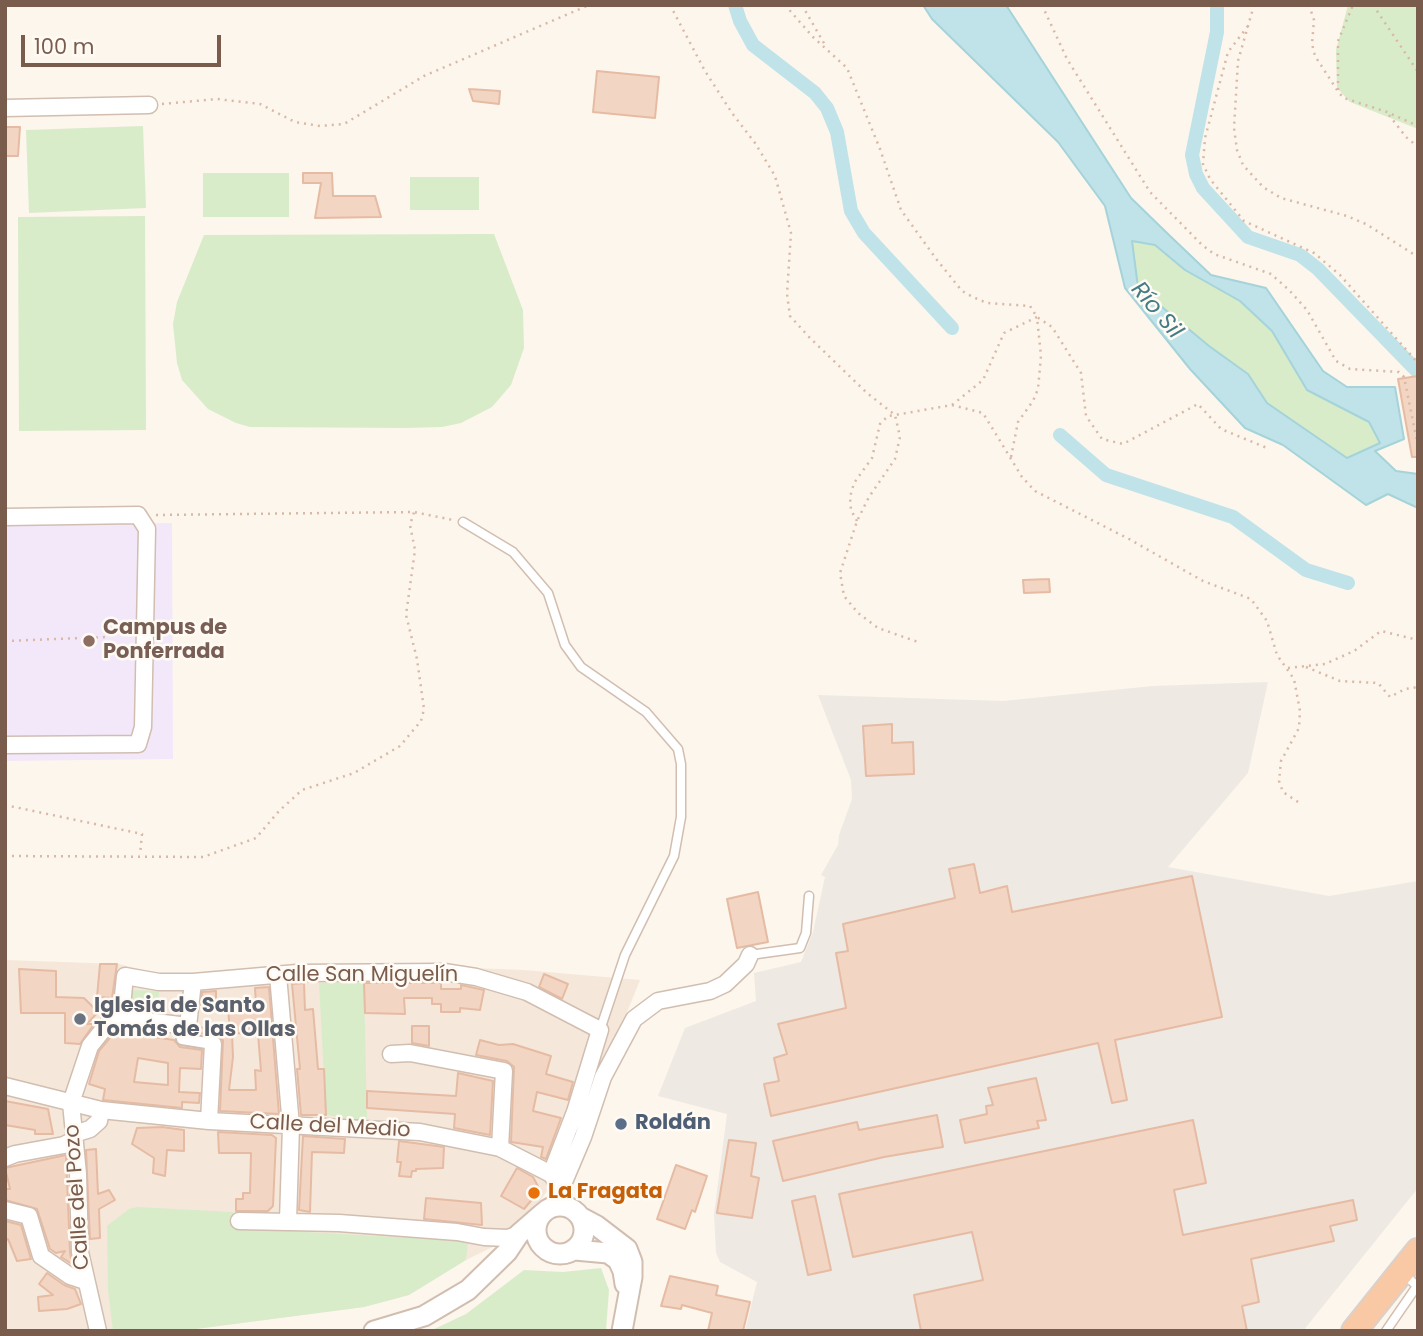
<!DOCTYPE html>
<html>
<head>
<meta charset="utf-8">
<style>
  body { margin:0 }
  #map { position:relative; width:1423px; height:1336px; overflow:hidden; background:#fdf6ec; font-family:Poppins,sans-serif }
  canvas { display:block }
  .frame { position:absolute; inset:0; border:7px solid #7a5c4d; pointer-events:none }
  .scale { position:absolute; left:21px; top:35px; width:200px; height:32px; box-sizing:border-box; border:4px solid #7a5c4d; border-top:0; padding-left:9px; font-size:21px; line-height:24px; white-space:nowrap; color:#7a5c4d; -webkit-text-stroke:5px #fffaf3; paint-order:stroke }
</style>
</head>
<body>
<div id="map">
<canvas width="1423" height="1336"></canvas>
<div class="frame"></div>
<div class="scale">100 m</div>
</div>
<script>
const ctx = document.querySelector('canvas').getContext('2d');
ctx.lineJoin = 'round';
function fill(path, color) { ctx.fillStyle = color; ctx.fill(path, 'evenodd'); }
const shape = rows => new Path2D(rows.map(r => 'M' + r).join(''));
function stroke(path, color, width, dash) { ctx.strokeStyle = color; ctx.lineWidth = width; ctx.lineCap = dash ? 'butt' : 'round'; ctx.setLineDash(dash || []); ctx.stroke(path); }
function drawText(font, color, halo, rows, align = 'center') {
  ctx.font = font + ' Poppins,sans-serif'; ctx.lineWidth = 5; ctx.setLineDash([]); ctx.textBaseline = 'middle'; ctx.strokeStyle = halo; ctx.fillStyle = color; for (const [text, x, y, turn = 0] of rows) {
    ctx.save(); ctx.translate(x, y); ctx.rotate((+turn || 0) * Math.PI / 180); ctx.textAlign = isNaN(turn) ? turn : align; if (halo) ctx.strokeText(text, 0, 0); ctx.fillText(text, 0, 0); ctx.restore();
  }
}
fill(shape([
  [5,960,119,964,179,979,448,967,524,970,640,980,565,1167,513,1237,466,1260,409,1295,364,1307,181,1331,5,1331]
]), '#f5e8da');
fill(shape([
  [1268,682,1248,773,1168,867,1329,896,1418,881,1418,1188,1303,1331,745,1331,757,1282,720,1262,716,1253,714,1214,727,1114,658,1096,685,1028,756,1001,754,973,801,962,813,932,825,877,821,875,838,845,839,835,852,799,851,780,818,695,1003,701,1153,686]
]), '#efe9e4');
fill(shape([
  [172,523,173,759,5,761,5,524]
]), '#f3e8fa');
fill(shape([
  [1348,5,1418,5,1418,129,1350,102,1337,88,1336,50],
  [143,126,146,208,29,213,26,130],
  [203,173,289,173,289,217,203,217],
  [410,177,479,177,479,210,410,210],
  [145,216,146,430,19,431,18,217],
  [494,234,523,310,524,348,511,385,492,407,461,423,442,427,406,428,250,427,236,423,208,409,182,380,177,363,173,324,177,302,204,235],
  [1132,241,1155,245,1185,270,1240,301,1272,331,1307,390,1369,422,1381,443,1347,458,1267,403,1248,373,1209,346,1138,287],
  [364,981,367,1122,326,1115,319,983],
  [131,990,159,991,158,1016,130,1014],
  [137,1207,233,1212,234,1228,468,1241,466,1260,409,1295,364,1307,180,1331,113,1331,108,1290,107,1226,129,1209],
  [601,1268,609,1290,606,1331,430,1331,466,1314,524,1270,563,1272]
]), '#d8ecc9');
const water = shape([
  [923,5,1006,5,1131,198,1168,234,1211,275,1266,288,1323,371,1347,387,1395,387,1404,439,1375,451,1396,471,1418,474,1418,508,1388,494,1366,505,1283,445,1245,428,1190,369,1125,288,1105,206,1058,142,932,19,923,5],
  [1132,241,1155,245,1185,270,1240,301,1272,331,1307,390,1369,422,1380,443,1347,458,1267,403,1248,374,1209,346,1138,287,1132,241]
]);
fill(water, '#bfe3e8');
stroke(water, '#a5d3da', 2);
stroke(shape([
  [735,5,740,21,753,45,815,93,827,108,837,132,851,211,864,233,952,328],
  [1217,5,1217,32,1192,155,1196,174,1203,188,1248,237,1300,255,1318,269,1417,371],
  [1060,435,1106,475,1233,517,1306,570,1348,583]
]), '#bfe3e8', 14);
const building = shape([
  [597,71,659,77,655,118,593,112,597,71],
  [469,89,500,91,499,104,473,101,469,89],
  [5,127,20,127,18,156,5,156,5,127],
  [303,173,332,173,333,196,375,196,381,217,315,218,321,183,303,183,303,173],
  [1418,376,1418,457,1412,457,1398,379,1418,376],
  [1049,579,1050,592,1024,593,1023,580,1049,579],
  [892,724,892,743,913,742,914,774,866,776,863,726,892,724],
  [974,864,980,893,1007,886,1012,912,1192,876,1222,1017,1115,1040,1127,1100,1112,1103,1098,1043,771,1116,764,1084,779,1081,774,1058,787,1054,778,1024,846,1008,836,953,848,951,843,924,955,898,949,869,974,864],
  [758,892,768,942,737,948,727,899,758,892],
  [100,964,117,964,112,998,97,997,100,964],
  [19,969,56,971,56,997,84,998,98,1012,87,1024,94,1024,80,1044,65,1043,65,1013,21,1013,19,969],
  [544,974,568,984,562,999,539,987,544,974],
  [304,983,305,1010,313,1009,318,1069,324,1069,326,1115,301,1115,297,1069,300,1069,292,984,304,983],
  [364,983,441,983,441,989,461,989,461,985,484,990,480,1010,460,1008,460,1012,441,1012,441,1004,432,1004,432,998,404,998,405,1014,365,1013,364,983],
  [269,987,279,1114,220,1111,223,1040,214,1034,195,1033,198,1027,230,1032,228,1008,256,1005,255,988,269,987],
  [232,1033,258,1034,261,1071,255,1070,256,1090,229,1090,233,1057,232,1033],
  [216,991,216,1007,201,1007,202,992,216,991],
  [412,1026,429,1026,429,1046,412,1043,412,1026],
  [118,1028,140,1031,140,1035,174,1040,180,1047,202,1050,201,1069,180,1068,179,1092,200,1093,199,1103,182,1102,182,1108,103,1100,105,1089,89,1084,99,1051,118,1028],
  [138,1058,168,1063,168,1085,134,1082,138,1058],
  [480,1040,499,1045,513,1044,551,1056,546,1074,573,1082,568,1100,537,1092,533,1111,561,1118,546,1159,541,1157,543,1147,511,1142,514,1067,507,1061,476,1055,480,1040],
  [458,1073,493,1081,490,1135,454,1128,455,1114,367,1108,367,1091,456,1096,458,1073],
  [1036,1078,1046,1120,1037,1121,1039,1128,965,1143,960,1120,987,1114,986,1106,993,1105,988,1088,1036,1078],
  [5,1101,48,1109,53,1134,35,1134,35,1130,5,1125,5,1101],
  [937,1115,943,1147,884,1157,783,1181,773,1141,857,1122,859,1130,937,1115],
  [1193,1120,1206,1183,1174,1190,1183,1235,1353,1200,1357,1220,1330,1226,1334,1241,1251,1259,1259,1302,1242,1306,1247,1331,921,1331,914,1295,983,1280,972,1232,853,1257,839,1194,1193,1120],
  [162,1127,184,1130,184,1151,167,1150,165,1176,153,1173,154,1158,132,1144,137,1128,162,1127],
  [218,1132,272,1135,276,1138,273,1206,268,1211,236,1211,236,1199,243,1199,243,1193,250,1193,251,1153,219,1153,218,1132],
  [303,1136,345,1139,344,1153,312,1152,310,1212,299,1210,303,1136],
  [729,1140,756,1143,751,1176,759,1178,752,1218,717,1213,729,1140],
  [399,1141,444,1147,443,1168,416,1169,416,1171,412,1171,411,1177,399,1176,401,1162,397,1162,399,1141],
  [96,1149,98,1194,109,1190,115,1200,99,1209,100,1238,90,1239,86,1150,96,1149],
  [66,1155,70,1252,72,1264,61,1257,65,1251,56,1253,50,1249,37,1209,5,1200,5,1189,10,1189,5,1168,66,1155],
  [676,1165,707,1176,695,1212,692,1210,685,1229,657,1219,676,1165],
  [517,1168,533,1177,540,1190,524,1209,501,1196,517,1168],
  [815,1196,831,1270,808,1275,792,1201,815,1196],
  [426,1198,481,1203,482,1225,424,1219,426,1198],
  [5,1221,21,1225,31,1259,17,1261,8,1239,5,1240,5,1221],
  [47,1273,64,1285,75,1289,81,1304,67,1309,39,1311,38,1297,53,1295,39,1284,47,1273],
  [670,1276,718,1286,716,1295,750,1302,743,1331,708,1331,712,1313,682,1305,681,1309,661,1306,670,1276]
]);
fill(building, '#f3d5c3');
stroke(building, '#e6bba3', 2);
const service = shape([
  [463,522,513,552,548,593,565,645,581,667,646,712,678,749,681,764,681,817,674,856,625,955,600,1030],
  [750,955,800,948,806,933,809,896],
  [1386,1331,1417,1286,1403,1273]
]);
const pedestrian = shape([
  [184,1026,182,1039,213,1044]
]);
const minor = shape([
  [5,108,149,105],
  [5,517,138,515,147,529,143,727,138,744,5,745],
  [278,975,291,1126,288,1221],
  [193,982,297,973,444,972,476,977,527,992,600,1030,575,1112,551,1174,561,1189],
  [391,1054,410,1053,504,1071,500,1148],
  [5,1086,101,1110,209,1121,420,1132,500,1148,551,1174],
  [209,1121,213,1044],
  [74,1134,90,1129,99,1121,101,1110],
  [5,1158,15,1154,64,1145,74,1140],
  [560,1205,561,1189,583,1137,603,1077,634,1019,658,1001,710,991,725,984,746,964,750,955],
  [5,1210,29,1216,41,1256,70,1276,85,1281],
  [239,1221,339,1223,457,1232,484,1237,508,1238,519,1234],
  [98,1331,80,1252,78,1174,71,1103,90,1046,122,1006,125,976,159,982,193,982,188,1026,113,1017]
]);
const tertiary = shape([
  '536 1230a24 24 0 1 1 48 0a24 24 0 1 1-48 0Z',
  [582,1218,597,1226,627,1249,632,1262,632,1277,622,1331],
  [575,1250,608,1253,618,1260,623,1271,625,1284],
  [374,1331,424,1316,468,1290,507,1252,519,1234,542,1214]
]);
const trunk = shape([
  [1354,1331,1418,1251]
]);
stroke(service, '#d1beb0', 11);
stroke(pedestrian, '#d1beb0', 14);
stroke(minor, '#d1beb0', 19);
stroke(tertiary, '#d1beb0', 23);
stroke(trunk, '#dad1cd', 28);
stroke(shape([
  [670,5,705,71,732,113,755,143,775,176,791,233,787,294,790,316,809,337,867,393,895,415,952,405,983,413,1022,477,1035,491,1129,539,1203,581,1251,599,1267,621,1277,655,1294,679,1300,711,1299,728,1281,761,1279,781,1283,792,1301,804],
  [785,5,813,37,847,68,880,149,901,210,937,260,962,291,973,297,987,303,1030,306,1037,317,1052,327,1081,373,1086,416,1102,439,1123,444,1198,404,1221,429,1267,448],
  [802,5,825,45],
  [1042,5,1067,59,1150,192,1202,245,1214,254,1271,274,1289,290,1307,310,1336,361,1350,369,1399,372,1404,377,1418,446],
  [1254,5,1238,61,1234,128,1237,150,1243,165,1263,187,1281,198,1347,216,1366,224,1418,257],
  [1309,5,1314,20,1312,44,1315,56,1339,93,1344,98,1387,112,1418,126],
  [1373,5,1418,72],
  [1248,26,1228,52,1205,138,1203,164,1210,179,1244,221,1314,253,1340,275,1418,363],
  [1338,90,1338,41,1353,5],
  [162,104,217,99,260,104,295,122,320,126,344,124,424,76,589,5],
  [1389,115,1406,137,1418,147],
  [952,405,983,380,1004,333,1037,317],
  [1011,457,1018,422,1033,401,1038,389,1041,356,1037,317],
  [156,515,414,512,453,520],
  [857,521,851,510,850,497,854,483,872,458,880,424,888,416,895,415,900,437,895,459,869,497,857,521,840,573,844,596,858,613,878,628,918,642],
  [5,641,108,637],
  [1306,667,1340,681,1378,683,1390,697,1405,689,1418,687],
  [1288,668,1325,664,1354,651,1381,631,1418,640],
  [5,805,142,834,140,855],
  [5,856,203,857,256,838,279,811,302,790,354,773,400,746,421,721,424,709,417,659,406,615,415,550,410,525,414,512]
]), '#d9b8a5', 2.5, [2, 5]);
stroke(service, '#fff', 8);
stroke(pedestrian, '#fff', 10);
stroke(minor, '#fff', 16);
stroke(tertiary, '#fff', 19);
stroke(trunk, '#f9c8a4', 24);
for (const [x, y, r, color] of [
  [89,641,7,"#8d6e63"],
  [80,1019,7,"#6b7280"],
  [621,1124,7,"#5c6f8a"],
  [534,1193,7,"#e8710a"]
]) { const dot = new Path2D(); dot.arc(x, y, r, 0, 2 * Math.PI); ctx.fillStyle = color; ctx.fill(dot); stroke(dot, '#fffaf3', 2.5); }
drawText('bold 21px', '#785e54', '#fffaf3', [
  ["Campus de",103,629],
  ["Ponferrada",103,653]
], 'left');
drawText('21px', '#7a5c4d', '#fffaf3', [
  ["Calle San Miguelín",362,976],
  ["Calle del Medio",330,1127,3],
  ["Calle del Pozo",78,1197,-94]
]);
drawText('bold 21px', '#5b616d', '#fffaf3', [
  ["Iglesia de Santo",94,1007],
  ["Tomás de las Ollas",94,1031]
], 'left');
drawText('bold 21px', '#4e5e75', '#fffaf3', [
  ["Roldán",635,1124]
], 'left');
drawText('bold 21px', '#c56008', '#fffaf3', [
  ["La Fragata",548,1193]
], 'left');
drawText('italic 23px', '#437c86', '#fffaf3', [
  ["Río Sil",1156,311,50]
]);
</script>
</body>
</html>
